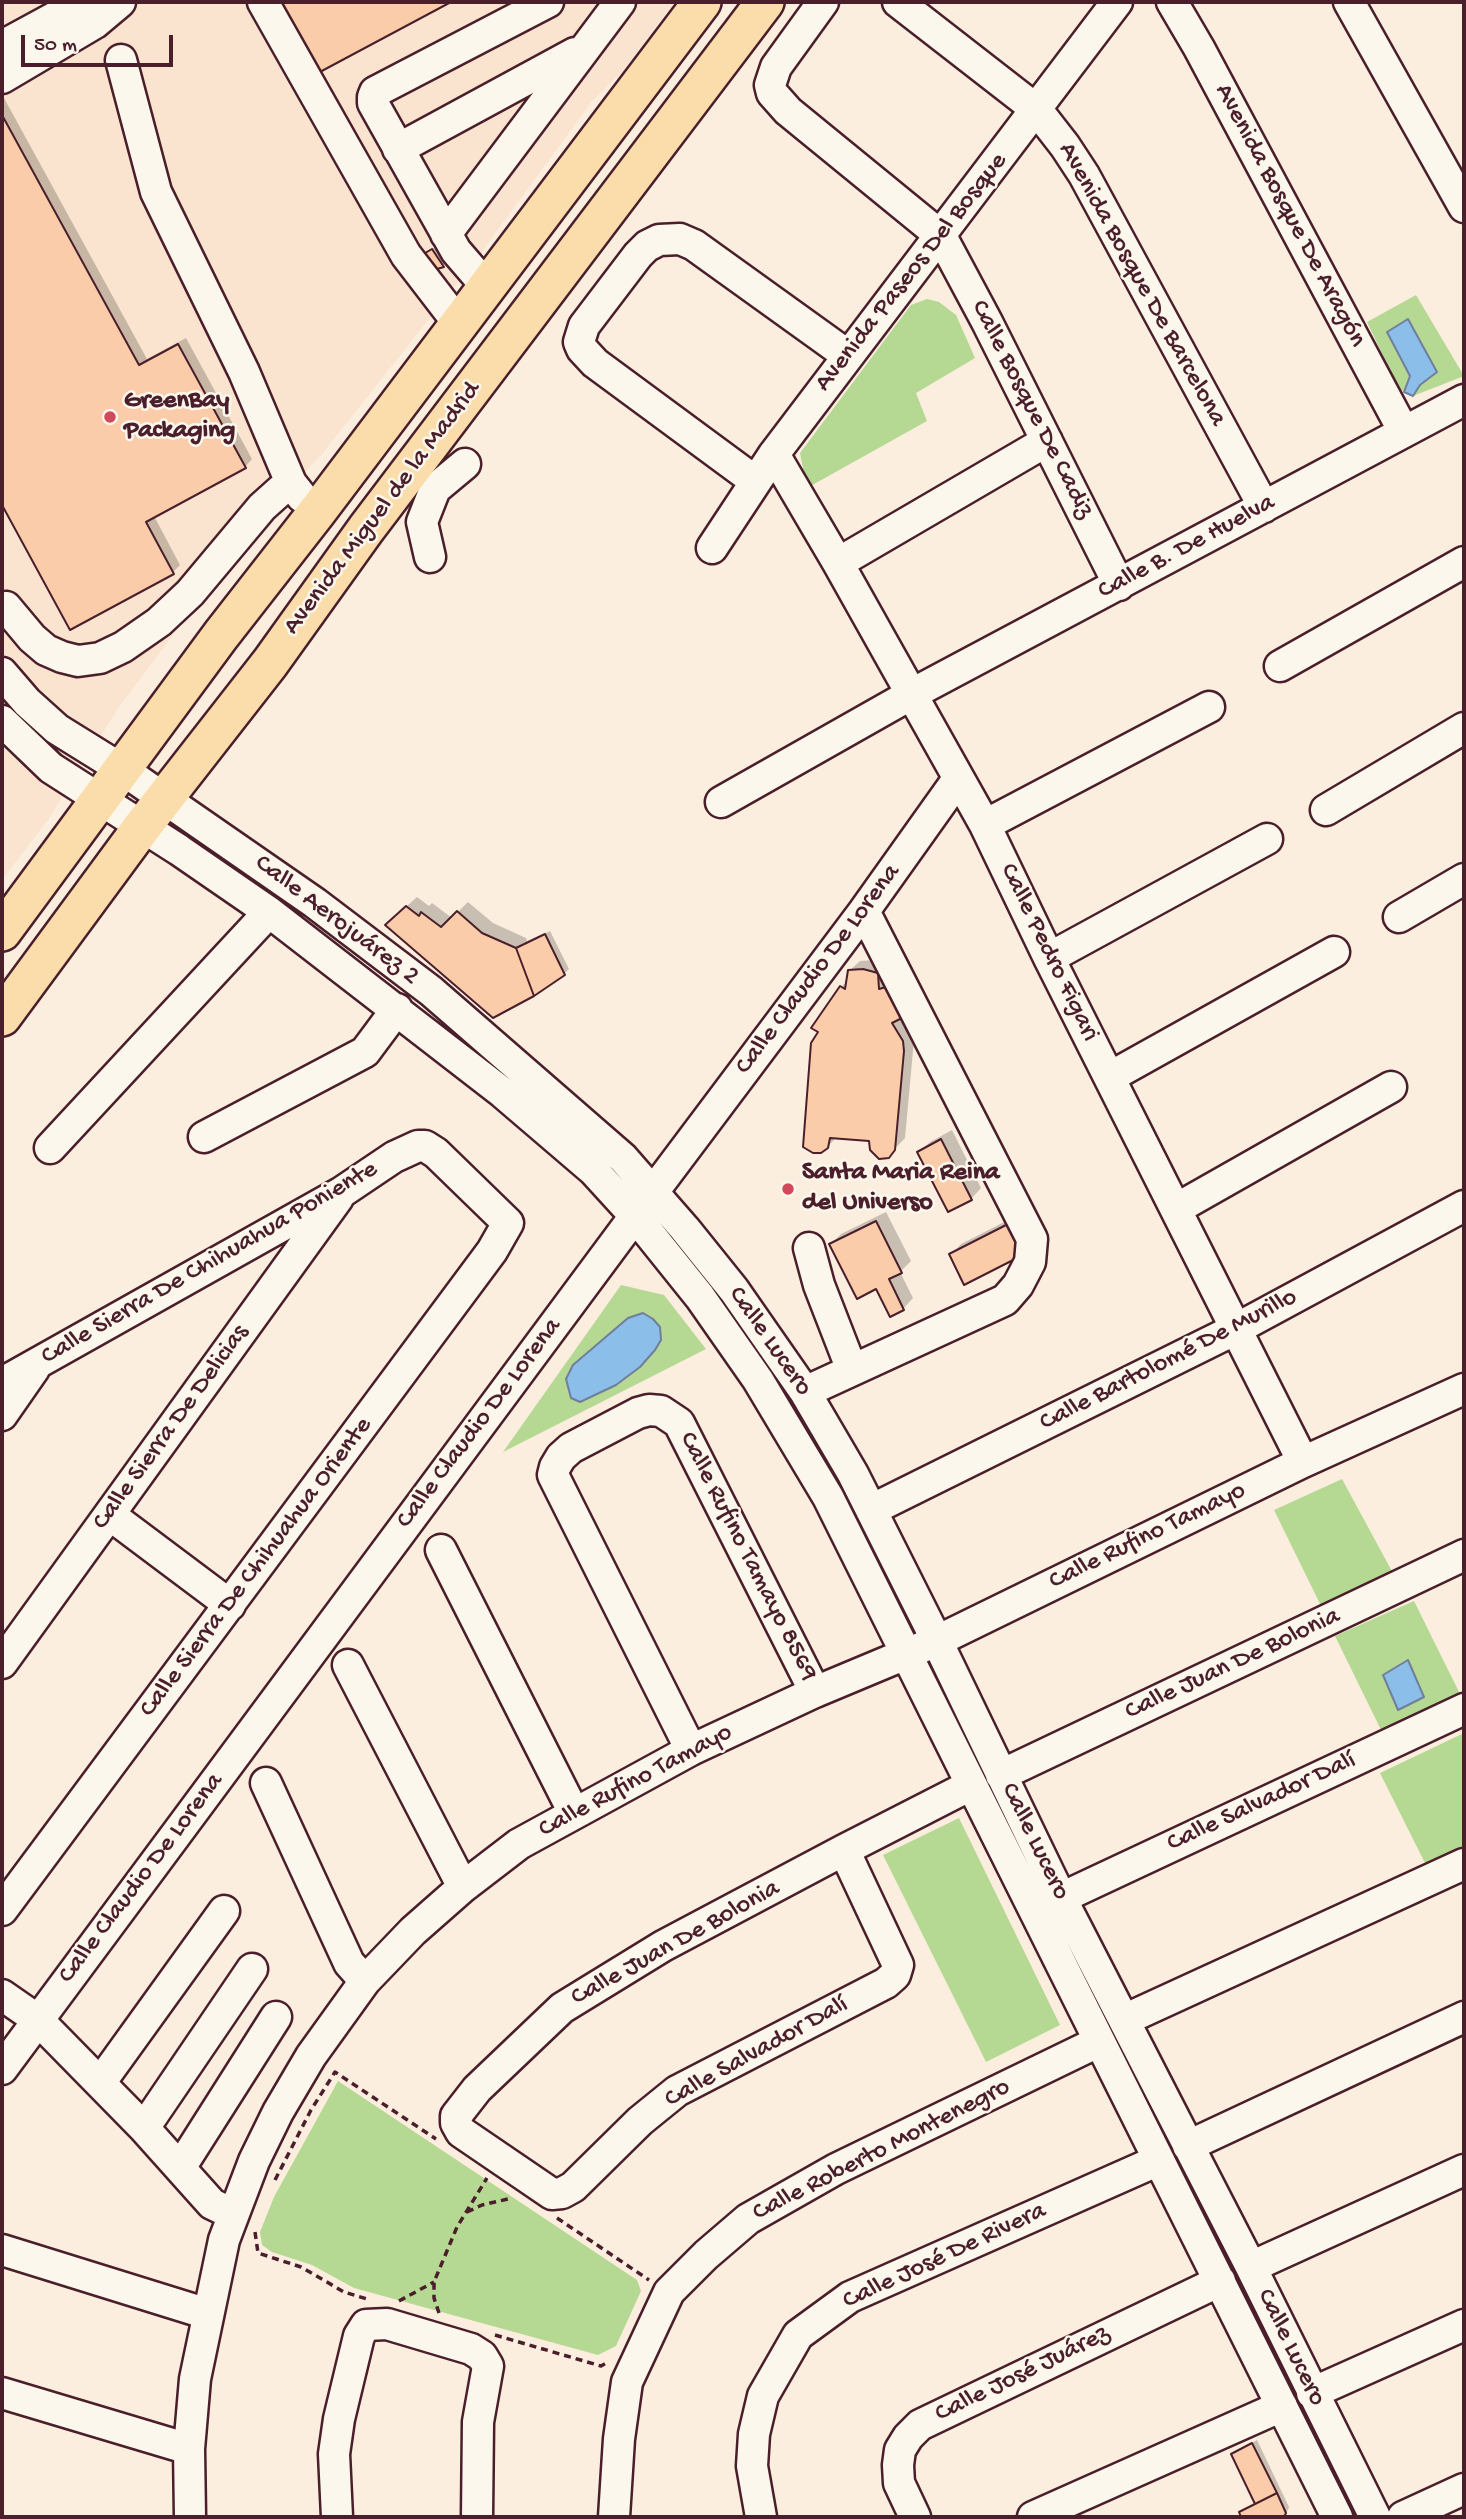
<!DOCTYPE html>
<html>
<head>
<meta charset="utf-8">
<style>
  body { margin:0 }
  #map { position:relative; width:1466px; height:2519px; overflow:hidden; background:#fbeedf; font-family:"Gochi Hand",sans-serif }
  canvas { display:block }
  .frame { position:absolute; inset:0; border:4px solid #4a1f2b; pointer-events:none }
  .scale { position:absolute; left:21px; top:35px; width:152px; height:32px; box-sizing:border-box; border:4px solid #4a1f2b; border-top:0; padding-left:9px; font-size:21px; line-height:24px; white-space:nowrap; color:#4a1f2b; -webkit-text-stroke:5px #fbf7ec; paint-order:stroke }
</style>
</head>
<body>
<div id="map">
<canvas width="1466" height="2519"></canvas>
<div class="frame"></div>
<div class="scale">50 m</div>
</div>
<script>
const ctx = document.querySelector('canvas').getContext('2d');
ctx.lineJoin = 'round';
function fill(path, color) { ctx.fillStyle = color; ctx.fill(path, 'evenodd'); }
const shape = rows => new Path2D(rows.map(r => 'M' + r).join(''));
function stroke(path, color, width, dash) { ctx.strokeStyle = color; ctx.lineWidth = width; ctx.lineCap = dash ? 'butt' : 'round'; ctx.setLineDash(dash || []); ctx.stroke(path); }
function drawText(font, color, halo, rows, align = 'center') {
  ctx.font = font + ' "Gochi Hand",sans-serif'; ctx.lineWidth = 5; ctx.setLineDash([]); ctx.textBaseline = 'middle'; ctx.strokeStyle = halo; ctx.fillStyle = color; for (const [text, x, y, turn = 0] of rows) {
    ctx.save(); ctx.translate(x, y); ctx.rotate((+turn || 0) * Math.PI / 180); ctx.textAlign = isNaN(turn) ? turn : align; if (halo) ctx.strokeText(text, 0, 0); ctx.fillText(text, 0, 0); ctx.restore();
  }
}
fill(shape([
  [2,2,674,2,622,72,593,100,478,257,323,453,255,525,117,710,48,820,2,880]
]), '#fbe4cf');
fill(shape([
  [1416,295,1464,376,1413,396,1399,389,1367,322],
  [927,299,939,302,956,315,975,358,916,393,927,421,807,488,800,453,911,305],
  [621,1285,664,1295,706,1349,503,1452],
  [1342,1479,1394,1575,1322,1608,1274,1510],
  [1414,1601,1462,1698,1382,1732,1335,1636],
  [1464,1733,1464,1847,1425,1863,1380,1773],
  [959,1818,1060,2025,986,2062,883,1855],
  [338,2081,637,2280,641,2291,616,2346,598,2355,354,2288,312,2265,272,2252,262,2245,260,2232,274,2197]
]), '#b5d892');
const water = shape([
  [1408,319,1437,372,1420,385,1413,396,1404,392,1410,376,1387,332,1408,319],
  [643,1313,653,1319,660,1327,661,1340,655,1350,640,1367,616,1385,580,1402,571,1398,566,1379,573,1365,628,1318,643,1313],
  [1408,1660,1424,1697,1398,1710,1383,1675,1408,1660]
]);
fill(water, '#8bbee8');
stroke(water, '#717e9c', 2);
fill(shape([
  [281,2,447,2,318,70],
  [4,98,147,359,186,338,252,459,245,467,154,516,180,565,173,572,71,628,2,501,2,99],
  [440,243,451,258,443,265,437,267,423,256],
  [417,897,429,906,432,903,452,918,468,902,493,923,526,938,527,941,550,931,569,969,564,974,397,915],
  [875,960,914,1040,905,1138,888,1156,871,1139,837,1137,827,1147,841,987,848,981,849,971,860,961],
  [952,1130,981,1188,971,1199,919,1152,930,1142],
  [886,1212,911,1261,900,1272,913,1298,903,1309,831,1244,841,1234],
  [1018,1215,1032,1243,951,1255,961,1244],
  [1257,2440,1289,2507,1285,2517,1243,2517,1241,2512,1256,2502,1233,2454]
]), '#0003');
const building = shape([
  [279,2,451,2,318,73,279,2],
  [2,115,139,365,178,344,246,468,146,522,174,574,70,630,2,505,2,115],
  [432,249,444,267,437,269,420,256,432,249],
  [406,906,419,916,421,912,441,927,457,911,482,933,516,948,534,996,493,1018,385,925,406,906],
  [545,934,565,975,534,996,516,948,545,934],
  [863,969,878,973,879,989,886,987,902,1018,892,1023,903,1041,904,1051,895,1150,889,1158,879,1159,870,1150,869,1141,830,1138,828,1148,821,1153,813,1153,803,1147,811,1043,818,1032,811,1028,840,986,845,989,848,970,863,969],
  [941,1139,972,1200,948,1212,917,1152,941,1139],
  [876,1221,902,1273,889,1279,904,1310,890,1317,876,1289,857,1299,829,1244,876,1221],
  [1008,1224,1023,1255,964,1285,949,1254,1008,1224],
  [1252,2443,1277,2493,1255,2504,1231,2454,1252,2443],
  [1277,2493,1286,2513,1284,2517,1241,2517,1239,2512,1277,2493]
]);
fill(building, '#facca9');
stroke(building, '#4a1f2b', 2);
const minor = shape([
  [263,2,406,255,459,324],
  [823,2,776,67,770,85,772,93,788,111,941,236,987,322,1119,585],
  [898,2,1037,110,1065,146,1084,175,1264,507],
  [1172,2,1199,48,1404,432],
  [1349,2,1464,207],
  [2,46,83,2],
  [121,60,156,192,244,372,291,483],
  [2,78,95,23,120,2],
  [398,149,575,53],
  [446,234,620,2],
  [487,287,456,251,373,103,373,97,375,92,548,2],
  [774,454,838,563,985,825,1049,958,1303,1462],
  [755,481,595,363,582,349,579,342,584,326,638,255,647,246,659,240,680,239,694,245,847,355],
  [712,548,774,454,1117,2],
  [430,557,422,522,435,489,465,464],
  [838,563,1047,441],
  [6,607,32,638,46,650,62,657,78,661,100,658,123,647,159,622,190,593,262,507,281,490,291,483,302,497],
  [1280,666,1464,562],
  [2,673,27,702,57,729,123,770,315,903,431,991,623,1158,685,1229,734,1290,805,1392,853,1474,937,1641,1061,1898,1251,2267,1375,2517],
  [2,721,51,768,179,850,269,912,503,1093,593,1170,635,1216,700,1297,758,1380,828,1497,1337,2517],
  [721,802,910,695,1464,400],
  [1326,810,1464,728],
  [985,825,1209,707],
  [1399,917,1464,879],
  [1049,958,1267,839],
  [1110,1077,1334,952],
  [204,1137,365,1052,397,1009],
  [50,1148,269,912],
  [1176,1209,1391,1087],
  [809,1248,819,1285,852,1370],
  [2,1383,342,1192,394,1157,418,1146,425,1146,436,1153,508,1223,492,1251,2,1910],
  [805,1392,1005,1300,1018,1285,1030,1262,1032,1239,864,911],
  [2,1415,34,1369],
  [871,1510,1236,1329,1464,1206],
  [110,1515,230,1605],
  [441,1550,574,1813],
  [2,1663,338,1198],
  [348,1665,463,1887],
  [691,1750,553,1475,555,1467,561,1457,571,1448,638,1413,649,1410,661,1411,679,1423,815,1692],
  [1001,1775,1464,1555],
  [266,1783,349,1963,365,1981],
  [844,1850,898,1965,895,1975,886,1983,677,2091,640,2121,573,2187,562,2193,552,2194,461,2132,456,2123,456,2116,477,2089,562,2008,663,1946,844,1850,971,1785],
  [1061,1898,1464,1709],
  [2,1995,38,2020,144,2128,212,2204,233,2214],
  [1124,2020,1464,1864],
  [2,2069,635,1216,864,911,958,779],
  [100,2083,224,1911],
  [144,2128,252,1969],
  [1188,2146,1464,2017],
  [180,2168,276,2017],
  [2,2250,208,2314],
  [1251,2267,1464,2170],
  [2,2393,189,2449],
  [1312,2393,1464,2325],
  [190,2517,189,2449,195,2379,224,2240,254,2161,278,2112,311,2056,365,1981,413,1931,463,1887,519,1844,691,1750,815,1692,937,1641,1303,1462,1464,1389],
  [337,2517,334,2454,339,2419,359,2336,366,2325,387,2324,471,2349,482,2356,488,2366,478,2422,477,2517],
  [614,2517,619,2439,627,2382,669,2292,706,2255,748,2219,836,2169,1098,2042],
  [761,2517,752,2466,754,2434,763,2396,798,2335,850,2297,1159,2160],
  [915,2517,899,2483,898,2465,900,2450,908,2437,920,2425,1220,2281],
  [1033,2517,1282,2406],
  [1403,2517,1464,2489]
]);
const major = shape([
  [2,932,221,635,317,512,702,2],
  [2,1017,142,827,270,663,366,529,765,2]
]);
stroke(minor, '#4a1f2b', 35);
stroke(major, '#4a1f2b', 42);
stroke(shape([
  [275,2180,311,2110,335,2072,436,2139],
  [467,2212,482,2205,512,2198],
  [557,2218,649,2280],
  [255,2232,258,2253,301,2267,344,2292,367,2299],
  [399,2301,434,2282],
  [439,2313,434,2298,434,2282,457,2227,487,2178],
  [495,2335,601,2366,608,2362]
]), '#4a1f2b', 3.5, [7, 5]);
stroke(minor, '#fbf7ec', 30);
stroke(major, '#faddab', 37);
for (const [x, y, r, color] of [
  [110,417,7,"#d1495b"],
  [788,1189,7,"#d1495b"]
]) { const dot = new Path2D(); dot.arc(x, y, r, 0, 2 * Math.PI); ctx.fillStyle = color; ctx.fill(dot); stroke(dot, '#fbf7ec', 2.5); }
drawText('26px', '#4a1f2b', '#fbf7ec', [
  ["Avenida Bosque De Aragón",1289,216,62],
  ["Avenida Paseos Del Bosque",912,273,-52],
  ["Avenida Bosque De Barcelona",1141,285,61],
  ["Calle Bosque De Cadiz",1031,410,63],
  ["Avenida Miguel de la Madrid",383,509,-53],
  ["Calle B. De Huelva",1187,548,-28],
  ["Calle Aerojuárez 2",336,921,37],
  ["Calle Pedro Figari",1048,953,64],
  ["Calle Claudio De Lorena",819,970,-53],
  ["Calle Sierra De Chihuahua Poniente",210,1264,-30],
  ["Calle Lucero",769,1342,55],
  ["Calle Bartolomé De Murillo",1169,1361,-27],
  ["Calle Claudio De Lorena",480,1424,-53],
  ["Calle Sierra De Delicias",172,1428,-54],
  ["Calle Rufino Tamayo",1148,1537,-26],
  ["Calle Rufino Tamayo 8569",747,1557,63],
  ["Calle Sierra De Chihuahua Oriente",257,1568,-53],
  ["Calle Juan De Bolonia",1233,1665,-25],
  ["Calle Rufino Tamayo",636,1782,-28],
  ["Calle Salvador Dalí",1262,1803,-25],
  ["Calle Lucero",1034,1842,64],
  ["Calle Claudio De Lorena",142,1879,-53],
  ["Calle Juan De Bolonia",676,1944,-29],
  ["Calle Salvador Dalí",757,2053,-29],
  ["Calle Roberto Montenegro",882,2151,-27],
  ["Calle José De Rivera",945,2257,-25],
  ["Calle Lucero",1290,2348,64],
  ["Calle José Juárez",1023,2375,-26]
]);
drawText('bold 26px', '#4a1f2b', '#fbf7ec', [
  ["GreenBay",124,402],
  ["Packaging",124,432],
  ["Santa Maria Reina",802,1174],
  ["del Universo",802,1204]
], 'left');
</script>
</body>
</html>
